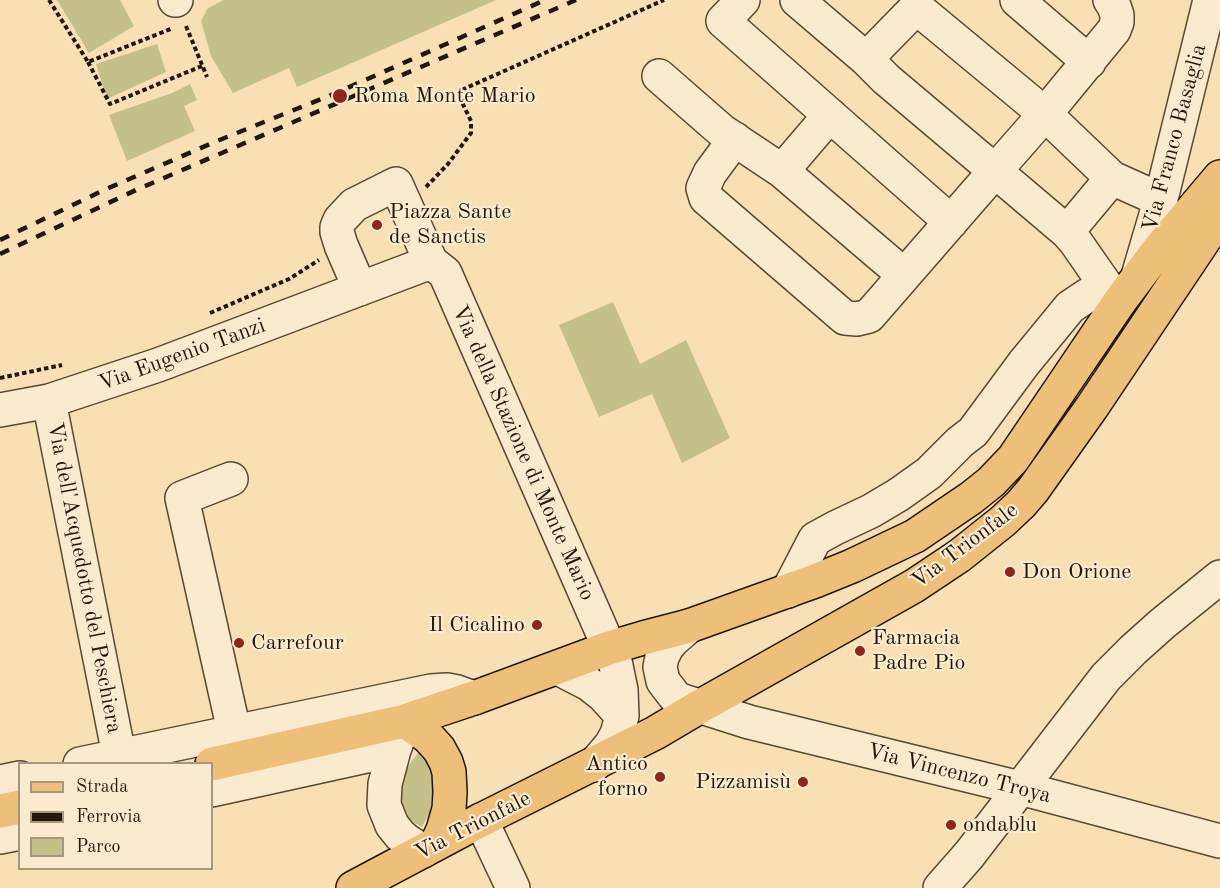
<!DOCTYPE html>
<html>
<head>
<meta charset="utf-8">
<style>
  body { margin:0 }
  #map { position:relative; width:1220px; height:888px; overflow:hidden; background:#f9dfb4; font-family:"Old Standard TT",serif }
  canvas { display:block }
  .legend { position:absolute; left:18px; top:762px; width:195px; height:108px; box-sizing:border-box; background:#fbeace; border:2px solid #a59680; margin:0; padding:8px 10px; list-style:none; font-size:18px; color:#23170c }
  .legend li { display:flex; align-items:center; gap:12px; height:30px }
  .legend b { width:30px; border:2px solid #a59680 }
</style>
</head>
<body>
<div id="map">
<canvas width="1220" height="888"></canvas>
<ul class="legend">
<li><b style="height:8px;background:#ecc07a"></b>Strada</li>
<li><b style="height:8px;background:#23170c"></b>Ferrovia</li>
<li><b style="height:16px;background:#c4c089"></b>Parco</li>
</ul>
</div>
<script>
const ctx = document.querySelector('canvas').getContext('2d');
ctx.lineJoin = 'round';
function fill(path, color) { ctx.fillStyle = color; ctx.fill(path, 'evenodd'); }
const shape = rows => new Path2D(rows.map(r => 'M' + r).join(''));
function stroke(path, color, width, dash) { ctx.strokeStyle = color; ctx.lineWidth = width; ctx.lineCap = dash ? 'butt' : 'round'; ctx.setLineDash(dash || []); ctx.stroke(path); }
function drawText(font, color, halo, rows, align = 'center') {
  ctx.font = font + ' "Old Standard TT",serif'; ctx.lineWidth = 4.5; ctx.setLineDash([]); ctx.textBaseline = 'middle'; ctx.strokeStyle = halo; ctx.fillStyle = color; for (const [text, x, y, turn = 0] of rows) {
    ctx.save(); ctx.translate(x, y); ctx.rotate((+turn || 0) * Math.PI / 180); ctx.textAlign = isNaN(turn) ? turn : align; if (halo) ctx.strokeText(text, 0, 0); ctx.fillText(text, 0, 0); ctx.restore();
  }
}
fill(shape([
  [57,0,120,0,134,26,89,53],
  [223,0,496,0,297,87,289,68,233,93,211,56,201,21,207,9],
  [157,44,166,72,107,99,96,64],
  [190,84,197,100,184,106,195,131,127,161,109,115,172,93],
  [613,302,640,364,686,340,730,438,682,463,652,394,599,417,559,325],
  [421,749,428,754,434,777,430,812,422,827,408,819,399,809,403,773]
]), '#c4c089');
const minor = shape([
  [175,0,176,0],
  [743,0,723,21,951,222],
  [797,0,866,59],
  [1017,0,1089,62],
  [1110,0,1114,6,1117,15,1117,22,1114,30,1045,114,995,171,886,79,866,59,912,12,923,13,1045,114,1112,178],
  [659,76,722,131,782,171],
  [830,115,782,171,904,275],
  [735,139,710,173,703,188,706,198,845,318,857,319,869,316,995,171,1067,232,1112,178,1161,200],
  [1067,232,1075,241,1107,287,1120,301],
  [431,262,445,273,615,661,621,690,622,716,617,734,611,745,594,765],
  [1138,276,1163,191,1210,0],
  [49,401,119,755],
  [0,410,49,401,158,365,431,262,396,184,354,205,340,220,337,227,337,232,341,245,360,289],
  [231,479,182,498,234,731],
  [788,591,815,539,835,528,871,511,898,495,929,473,960,442,973,432,1024,363,1070,307,1088,295,1107,287],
  [689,626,673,640,667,647,662,657,660,667,663,681,666,685,676,698,683,701,749,722,1020,788,1220,841],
  [558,668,589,684,603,695,622,716],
  [401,731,394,750,385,784,384,805,392,825,400,835,407,841,423,851],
  [80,764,431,691,447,690,457,692,474,698],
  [0,782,20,778],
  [212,790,394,750],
  [481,820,513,888],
  [0,837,20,833],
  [940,888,969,855,1106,677,1133,650,1162,624,1220,577]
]);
const major = shape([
  [405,721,428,737,439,749,446,762,449,772,450,792,449,809,443,830,437,843],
  [212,764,405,721,474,698,609,648,643,638,689,626,815,581,852,566,915,536,971,498,991,482,1013,459,1120,301,1160,248,1220,177],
  [0,811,20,807],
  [353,888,481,820,655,733,699,707,914,586,959,556,1003,521,1021,504,1033,490,1092,407,1220,216]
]);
stroke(minor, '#584936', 36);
stroke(major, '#23170c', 36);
stroke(shape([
  [49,0,88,62,173,28],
  [186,26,207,77],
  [88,62,110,104,202,66],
  [426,187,448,164,471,133,471,121,457,92,664,0],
  [210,313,289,279,319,260],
  [0,378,62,365]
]), '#23170c', 4, [4.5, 3]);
stroke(minor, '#fbeace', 33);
stroke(major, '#ecc07a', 33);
stroke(shape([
  [0,240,104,190,217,141,336,93,545,0],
  [0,254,136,190,576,0]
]), '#23170c', 4.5, [10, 10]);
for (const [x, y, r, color] of [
  [340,96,8,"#8f2418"],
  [377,225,6,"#8f2418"],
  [1010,572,6,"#8f2418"],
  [537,625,6,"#8f2418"],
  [239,643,6,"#8f2418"],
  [860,651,6,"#8f2418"],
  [660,777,6,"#8f2418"],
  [803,782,6,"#8f2418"],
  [951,825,6,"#8f2418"]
]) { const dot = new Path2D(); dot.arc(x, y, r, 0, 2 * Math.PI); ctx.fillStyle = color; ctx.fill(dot); stroke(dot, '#fbeace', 2); }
drawText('22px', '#23170c', '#fbeace', [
  ["Roma Monte Mario",354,96],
  ["Piazza Sante",389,212],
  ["de Sanctis",389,237],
  ["Don Orione",1022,572],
  ["Il Cicalino",525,625,"right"],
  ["Farmacia",872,638],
  ["Padre Pio",872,663],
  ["Carrefour",251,643],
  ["Antico",648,764,"right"],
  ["forno",648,789,"right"],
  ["Pizzamisù",791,782,"right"],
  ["ondablu",963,825]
], 'left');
drawText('22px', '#23170c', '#fbeace', [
  ["Via Franco Basaglia",1175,138,-75],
  ["Via Eugenio Tanzi",182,355,-20],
  ["Via della Stazione di Monte Mario",523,453,66],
  ["Via Trionfale",965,546,-37],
  ["Via dell'Acquedotto del Peschiera",84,578,79],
  ["Via Vincenzo Troya",959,774,14],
  ["Via Trionfale",473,826,-27]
]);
</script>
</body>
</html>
